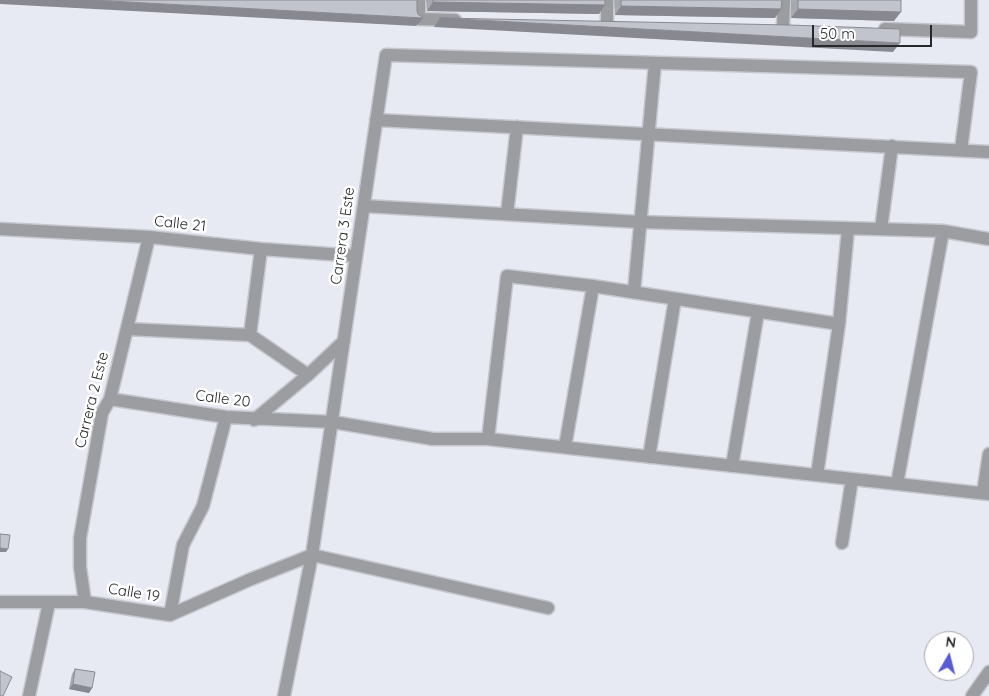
<!DOCTYPE html>
<html>
<head>
<meta charset="utf-8">
<style>
  body { margin:0 }
  #map { position:relative; width:989px; height:696px; overflow:hidden; background:#e8eaf3; font-family:Quicksand,sans-serif }
  canvas { display:block }
  .north { position:absolute; left:924px; top:631px; width:50px; height:50px; box-sizing:border-box; background:#fff; border:1px solid #a9a9aa; border-radius:50%; rotate:8deg; font-size:14px; font-weight:700; line-height:20px; text-align:center; color:#27282b }
  .north::after { content:''; display:block; margin:auto; width:18px; height:22px; background:#585dd5; clip-path:polygon(50% 0,100% 100%,50% 72%,0 100%) }
  .scale { position:absolute; left:812px; top:25px; width:120px; height:22px; box-sizing:border-box; border:2px solid #27282b; border-top:0; padding-left:6px; font-size:15px; line-height:18px; white-space:nowrap; color:#27282b; -webkit-text-stroke:4px #fff; paint-order:stroke }
</style>
</head>
<body>
<div id="map">
<canvas width="989" height="696"></canvas>
<div class="north">N</div>
<div class="scale">50 m</div>
</div>
<script>
const ctx = document.querySelector('canvas').getContext('2d');
ctx.lineJoin = 'round';
const shape = rows => new Path2D(rows.map(r => 'M' + r).join(''));
function stroke(path, color, width, dash) { ctx.strokeStyle = color; ctx.lineWidth = width; ctx.lineCap = dash ? 'butt' : 'round'; ctx.setLineDash(dash || []); ctx.stroke(path); }
function fill(path, color) { ctx.fillStyle = color; ctx.fill(path, 'evenodd'); }
function drawText(font, color, halo, rows, align = 'center') {
  ctx.font = font + ' Quicksand,sans-serif'; ctx.lineWidth = 5; ctx.setLineDash([]); ctx.textBaseline = 'middle'; ctx.strokeStyle = halo; ctx.fillStyle = color; for (const [text, x, y, turn = 0] of rows) {
    ctx.save(); ctx.translate(x, y); ctx.rotate((+turn || 0) * Math.PI / 180); ctx.textAlign = isNaN(turn) ? turn : align; if (halo) ctx.strokeText(text, 0, 0); ctx.fillText(text, 0, 0); ctx.restore();
  }
}
const minor = shape([
  [419,0,419,19,455,20],
  [607,23,607,0],
  [783,26,784,0],
  [885,29,971,32,971,0],
  [376,120,989,152],
  [364,206,640,222,943,231,989,239],
  [507,214,517,127],
  [0,229,149,237,261,249,356,256],
  [881,229,892,146],
  [634,292,655,63],
  [127,329,250,335,308,375],
  [250,335,261,249],
  [110,399,226,417,333,422,433,439,488,439,989,494],
  [254,420,308,375,344,341],
  [488,439,507,276,593,286,839,324],
  [565,447,593,286],
  [649,457,675,299],
  [732,466,758,312],
  [817,475,839,324,848,229],
  [897,484,943,231],
  [983,493,989,454],
  [842,543,852,479],
  [312,555,548,608],
  [0,602,85,602,170,615,249,580,312,555],
  [85,602,80,567,80,538,102,413,110,399,149,237],
  [170,615,183,545,203,506,226,417],
  [29,696,49,603],
  [284,696,312,555,386,55,971,72,961,150],
  [972,696,989,672]
]);
stroke(minor, '#c5c7cf', 15);
stroke(minor, '#9c9da1', 12);
fill(shape([
  [426,0,605,0,599,14,427,11],
  [614,0,782,0,775,18,615,15],
  [791,0,901,0,894,21,791,18],
  [75,669,92,688,89,693,69,689,72,674]
]), '#a7a9b0');
fill(shape([
  [0,0,91,0,423,18,416,26,0,4],
  [433,2,605,5,599,14,427,11],
  [621,6,781,9,775,18,615,15],
  [798,9,901,12,894,21,791,18],
  [440,18,900,43,893,52,434,27],
  [0,548,8,549,6,552,0,552],
  [73,684,92,688,89,693,69,689]
]), '#888990');
const building = shape([
  [91,0,417,0,417,11,418,14,423,18,91,0],
  [433,0,605,0,605,5,433,2,433,0],
  [621,0,782,0,781,9,621,6,621,0],
  [798,0,901,0,901,12,798,9,798,0],
  [440,18,789,25,900,29,900,43,440,18],
  [0,534,10,535,8,549,0,548,0,534],
  [75,669,95,672,92,688,73,684,75,669],
  [0,671,12,677,3,696,0,696,0,671]
]);
fill(building, '#c2c4cd');
stroke(building, '#888990', 1);
drawText('15px', '#27282b', '#fff', [
  ["Calle 21",180,224,6],
  ["Carrera 3 Este",343,236,-82],
  ["Calle 20",223,399,7],
  ["Carrera 2 Este",92,400,-76],
  ["Calle 19",134,593,9]
]);
</script>
</body>
</html>
